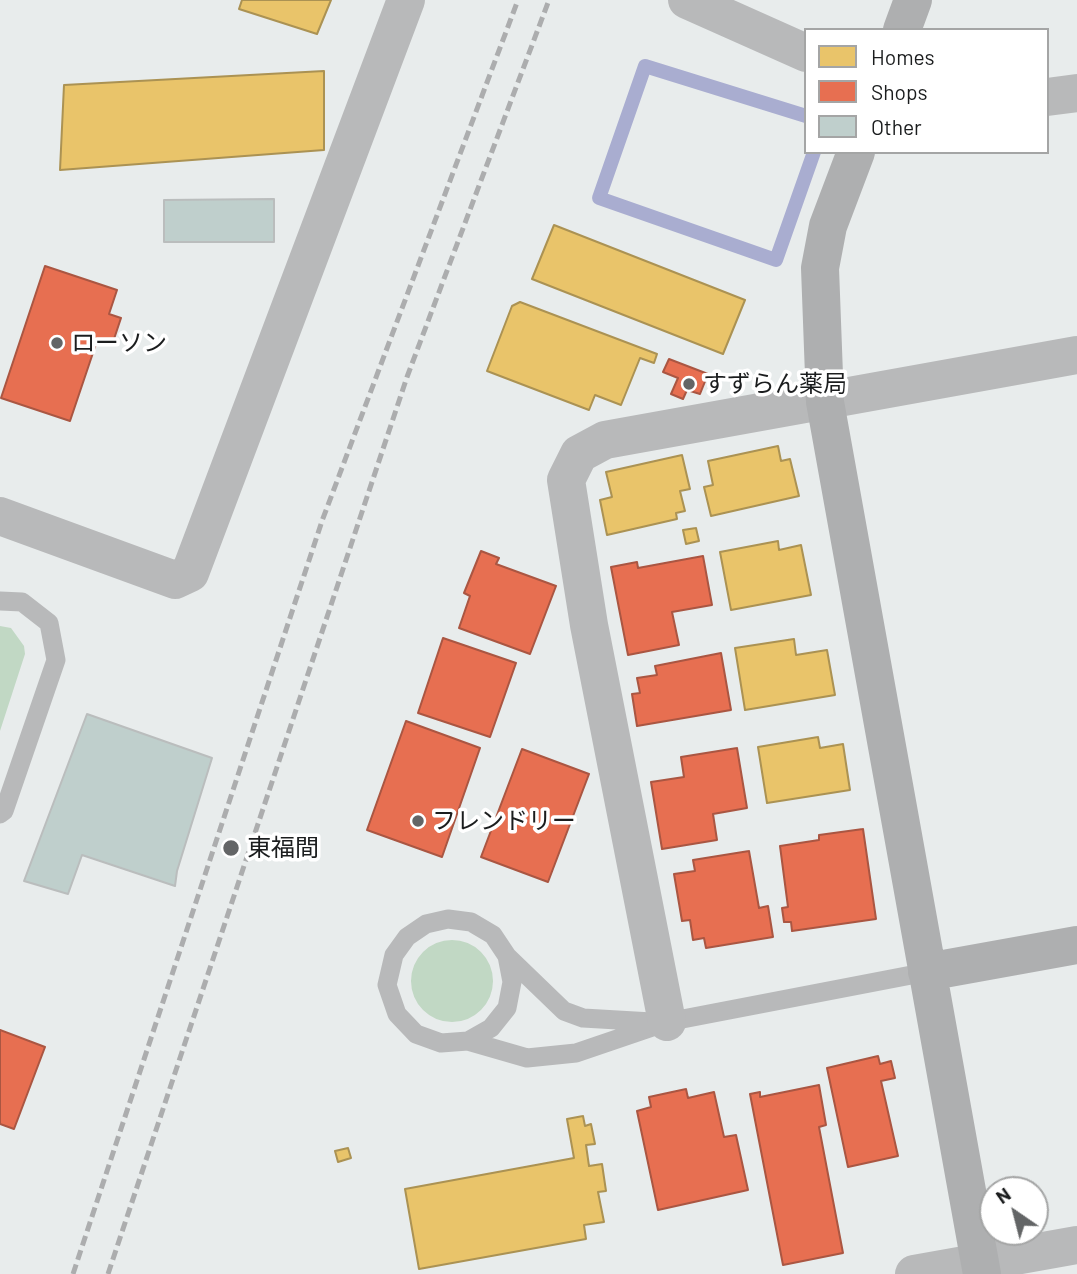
<!DOCTYPE html>
<html>
<head>
<meta charset="utf-8">
<style>
  body { margin:0 }
  #map { position:relative; width:1077px; height:1274px; overflow:hidden; background:#e8ecec; font-family:Barlow,sans-serif }
  canvas { display:block }
  .legend { position:absolute; left:804px; top:28px; width:245px; height:126px; box-sizing:border-box; background:#fff; border:2px solid #a4a5a5; margin:0; padding:9px 12px; list-style:none; font-size:21px; color:#1b1d1e }
  .legend li { display:flex; align-items:center; gap:14px; height:35px }
  .legend b { width:35px; border:2px solid #a4a5a5 }
  .north { position:absolute; left:979px; top:1176px; width:70px; height:70px; box-sizing:border-box; background:#fff; border:2px solid #a4a5a5; border-radius:50%; rotate:325deg; font-size:19px; font-weight:700; line-height:28px; text-align:center; color:#1b1d1e }
  .north::after { content:''; display:block; margin:auto; width:24px; height:32px; background:#636566; clip-path:polygon(50% 0,100% 100%,50% 72%,0 100%) }
</style>
</head>
<body>
<div id="map">
<canvas width="1077" height="1274"></canvas>
<ul class="legend">
<li><b style="height:19px;background:#e9c46a"></b>Homes</li>
<li><b style="height:19px;background:#e76f51"></b>Shops</li>
<li><b style="height:19px;background:#bfcfcc"></b>Other</li>
</ul>
<div class="north">N</div>
</div>
<script>
const ctx = document.querySelector('canvas').getContext('2d');
ctx.lineJoin = 'round';
function fill(path, color) { ctx.fillStyle = color; ctx.fill(path, 'evenodd'); }
const shape = rows => new Path2D(rows.map(r => 'M' + r).join(''));
function stroke(path, color, width, dash) { ctx.strokeStyle = color; ctx.lineWidth = width; ctx.lineCap = dash ? 'butt' : 'round'; ctx.setLineDash(dash || []); ctx.stroke(path); }
function drawText(font, color, halo, rows, align = 'center') {
  ctx.font = font + ' Barlow,"Noto Sans JP",sans-serif'; ctx.lineWidth = 7; ctx.setLineDash([]); ctx.textBaseline = 'middle'; ctx.strokeStyle = halo; ctx.fillStyle = color; for (const [text, x, y, turn = 0] of rows) {
    ctx.save(); ctx.translate(x, y); ctx.rotate((+turn || 0) * Math.PI / 180); ctx.textAlign = isNaN(turn) ? turn : align; if (halo) ctx.strokeText(text, 0, 0); ctx.fillText(text, 0, 0); ctx.restore();
  }
}
fill(shape([
  [0,626,11,628,24,646,25,654,0,731],
  '411 981a41 41 0 1 1 82 0a41 41 0 1 1-82 0Z'
]), '#c1d8c4');
const homes = shape([
  [242,0,331,0,317,34,239,9,242,0],
  [324,71,324,150,60,170,64,85,324,71],
  [554,225,745,300,723,354,532,279,554,225],
  [520,302,657,354,654,363,640,358,621,405,595,395,589,410,487,371,512,306,520,302],
  [778,446,781,461,790,459,799,496,711,516,704,487,713,485,708,461,778,446],
  [682,455,690,489,680,491,685,511,676,513,677,519,607,535,600,500,612,497,606,472,682,455],
  [696,528,699,541,686,544,683,530,696,528],
  [778,541,779,550,801,545,811,595,731,610,720,552,778,541],
  [794,639,796,655,827,650,835,695,745,710,735,648,794,639],
  [818,737,820,748,843,744,850,790,767,803,758,747,818,737],
  [583,1116,585,1126,591,1124,595,1144,586,1145,589,1166,602,1164,606,1191,598,1192,604,1222,584,1225,586,1239,419,1269,405,1189,574,1158,567,1119,583,1116],
  [348,1148,351,1158,338,1162,335,1151,348,1148]
]);
fill(homes, '#e9c46a');
stroke(homes, '#ab9253', 2);
const shops = shape([
  [45,266,117,290,109,314,121,318,112,345,97,341,70,421,1,398,45,266],
  [669,359,708,374,700,394,687,390,683,399,671,394,678,378,663,372,669,359],
  [481,551,499,558,496,564,556,586,530,654,459,628,470,596,464,593,481,551],
  [703,556,712,605,672,612,679,645,628,655,611,567,637,562,638,568,703,556],
  [443,638,516,663,490,737,418,713,443,638],
  [721,653,731,710,637,726,632,694,640,693,637,678,657,675,655,666,721,653],
  [406,721,480,748,442,857,367,830,406,721],
  [737,748,747,808,713,814,717,840,662,849,651,782,684,777,681,757,737,748],
  [522,749,589,774,548,882,481,857,522,749],
  [863,829,876,919,792,931,791,922,784,922,782,908,788,907,780,846,819,840,819,835,863,829],
  [749,851,759,908,768,906,773,937,706,948,704,938,693,940,690,920,682,921,674,874,695,871,693,860,749,851],
  [0,1030,45,1047,14,1129,0,1124,0,1030],
  [878,1056,880,1064,891,1061,895,1078,881,1081,898,1156,848,1167,827,1068,878,1056],
  [819,1085,826,1125,819,1127,843,1253,783,1265,750,1094,760,1092,760,1097,819,1085],
  [686,1089,688,1098,714,1092,724,1137,736,1135,748,1190,658,1210,637,1111,651,1107,649,1097,686,1089]
]);
fill(shops, '#e76f51');
stroke(shops, '#aa5642', 2);
stroke(shape([
  [806,116,645,66,599,198,776,260,814,152]
]), '#a9add0', 14);
const building = shape([
  [274,199,274,242,164,242,164,200,274,199],
  [87,714,212,758,177,871,175,886,82,855,68,894,24,881,87,714]
]);
fill(building, '#bfcfcc');
stroke(building, '#babdbd', 2);
stroke(shape([
  [0,601,22,602,49,623,56,660,4,811,0,814],
  [507,956,564,1011,583,1018,652,1022],
  [468,1041,491,1028,507,1008,512,982,507,956,493,935,471,922,448,919,426,924,407,937,394,955,387,985,397,1014,416,1034,441,1043,468,1041,527,1058,576,1053,667,1022,927,972]
]), '#b8b9ba', 19);
stroke(shape([
  [687,0,806,53],
  [1047,97,1077,93],
  [0,516,175,580,190,573,406,0],
  [667,1022,589,625,566,480,579,454,605,440,1077,355],
  [914,1274,1077,1245]
]), '#b8b9ba', 38);
stroke(shape([
  [902,30,913,0],
  [856,152,828,226,820,268,825,402,982,1274],
  [927,972,1077,945]
]), '#aeafb0', 38);
stroke(shape([
  [73,1274,322,521,518,0],
  [108,1274,407,377,549,0]
]), '#acadae', 5, [10, 5]);
for (const [x, y, r, color] of [
  [57,343,7,"#636566"],
  [689,384,7,"#636566"],
  [418,821,7,"#636566"],
  [231,848,9,"#636566"]
]) { const dot = new Path2D(); dot.arc(x, y, r, 0, 2 * Math.PI); ctx.fillStyle = color; ctx.fill(dot); stroke(dot, '#fff', 2.5); }
drawText('24px', '#1b1d1e', '#fff', [
  ["ローソン",71,343],
  ["すずらん薬局",703,384],
  ["フレンドリー",432,821],
  ["東福間",247,848]
], 'left');
</script>
</body>
</html>
